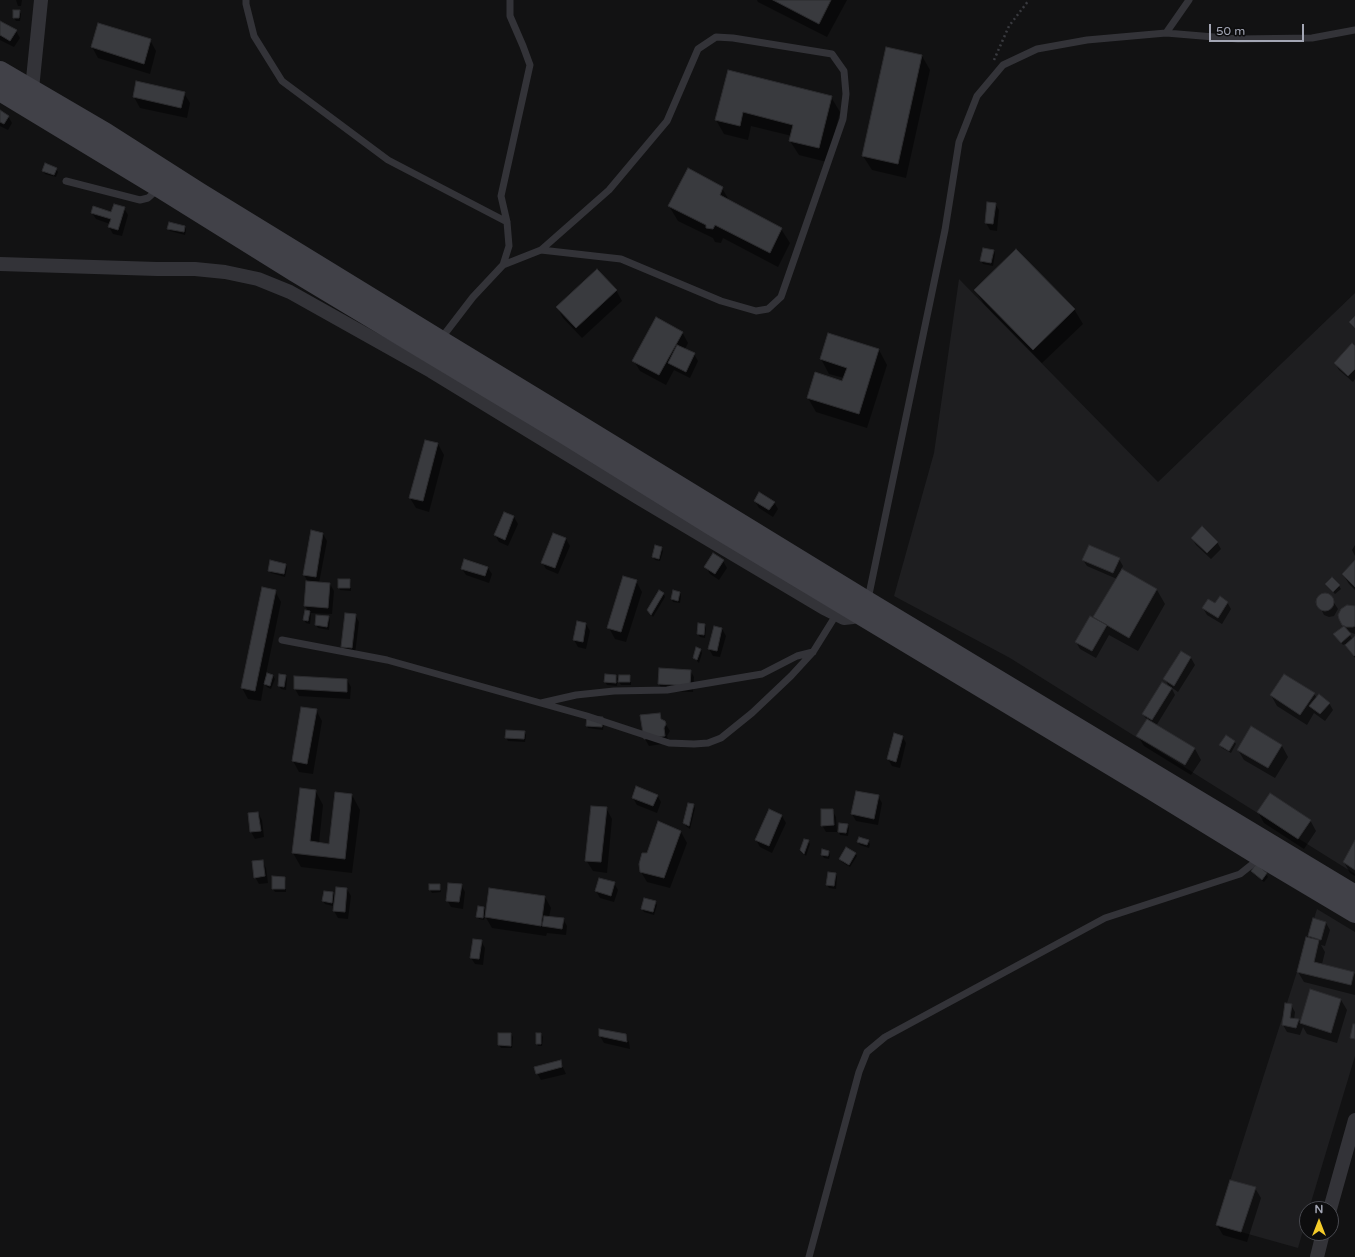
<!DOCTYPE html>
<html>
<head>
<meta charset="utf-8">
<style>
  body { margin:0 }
  #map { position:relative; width:1355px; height:1257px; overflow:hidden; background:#121213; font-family:"Varela Round",sans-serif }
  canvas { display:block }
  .north { position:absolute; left:1299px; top:1201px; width:40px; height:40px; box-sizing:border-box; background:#0d0d0e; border:1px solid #494a50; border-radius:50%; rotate:0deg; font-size:11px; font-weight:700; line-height:16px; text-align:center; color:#a3a6b4 }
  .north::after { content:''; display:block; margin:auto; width:14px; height:18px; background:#f4cb29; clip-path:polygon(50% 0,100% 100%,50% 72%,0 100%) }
  .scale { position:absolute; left:1209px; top:24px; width:95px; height:18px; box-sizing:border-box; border:2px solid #a3a6b4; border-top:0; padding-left:5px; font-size:12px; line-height:14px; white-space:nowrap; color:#a3a6b4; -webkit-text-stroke:3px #0d0d0e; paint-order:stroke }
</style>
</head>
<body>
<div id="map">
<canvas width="1355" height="1257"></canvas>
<div class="north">N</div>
<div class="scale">50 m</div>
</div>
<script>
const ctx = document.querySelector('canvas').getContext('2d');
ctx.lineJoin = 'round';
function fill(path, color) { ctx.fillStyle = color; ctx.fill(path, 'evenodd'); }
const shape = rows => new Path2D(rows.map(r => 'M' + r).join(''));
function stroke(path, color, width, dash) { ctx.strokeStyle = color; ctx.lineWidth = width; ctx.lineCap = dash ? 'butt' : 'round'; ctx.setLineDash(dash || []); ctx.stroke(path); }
fill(shape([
  [959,279,1158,482,1355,293,1355,874,1010,658,894,596,934,453],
  [1317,909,1355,932,1355,1056,1309,1209,1307,1209,1307,1217,1298,1248,1216,1225]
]), '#1e1e20');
fill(shape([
  [16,0,22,0,21,6,18,6],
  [757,0,847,0,827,37,758,2],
  [19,11,21,14,20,21,16,21,14,18],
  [0,22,16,31,20,38,14,47,0,40],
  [99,25,150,40,156,51,150,74,98,58,92,47],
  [922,56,930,70,906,178,872,170,863,156],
  [729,71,831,97,840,112,827,162,799,155,790,141,792,136,751,126,748,140,724,134,716,120],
  [184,93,190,103,187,118,140,108,134,97],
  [0,111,8,116,12,123,8,130,0,126],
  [56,169,58,172,56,177,45,174,43,170],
  [722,188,730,202,781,229,790,243,778,267,723,238,721,243,715,242,713,238,678,221,669,206],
  [995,204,999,210,997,231,990,230,986,223],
  [124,208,128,215,122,236,113,234,109,227,110,224,96,219,92,213,112,213],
  [185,227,186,230,185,235,170,231,168,228],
  [994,251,995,254,993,266,983,264,981,260],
  [616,290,622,301,582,338,563,318,557,307],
  [975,290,1074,309,1083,324,1042,363,984,304],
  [682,332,688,343,685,349,694,354,698,361,690,378,674,370,666,385,640,371,634,361],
  [829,335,879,350,887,365,867,428,816,412,808,398,843,382,844,378,829,374,821,359],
  [1355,347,1355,379,1353,382,1339,370,1335,363],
  [438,444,444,455,429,512,416,508,410,498],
  [755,501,774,502,778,509,773,517,759,508],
  [514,517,518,524,508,546,499,542,495,535],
  [323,534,327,541,319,583,330,584,334,591,332,614,310,613,311,615,310,624,306,623,304,620,305,611,309,612,305,606,308,582,304,575],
  [1192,538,1217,542,1221,549,1211,559,1196,545],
  [566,539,570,546,558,574,546,569,542,562],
  [1355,545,1355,556,1352,550],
  [661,548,663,551,660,561,655,560,653,557],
  [1119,559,1123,566,1121,570,1157,590,1165,604,1138,651,1109,635,1096,658,1080,649,1076,642,1096,620,1095,617,1117,579,1087,566,1083,560],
  [723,561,727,568,719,580,710,574,706,567],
  [1355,562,1355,590,1349,584,1343,574],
  [285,564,287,568,285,577,271,573,269,570],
  [488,568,492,574,489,583,466,575,462,569],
  [349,580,351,583,351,591,340,590,339,587],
  [636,581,642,592,626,642,615,639,609,628],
  [1326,584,1339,586,1341,589,1335,594],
  [275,591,281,602,266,674,273,676,275,679,271,689,267,687,264,683,261,701,248,699,242,688],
  [663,593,665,597,653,617,648,610],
  [680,593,681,596,680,603,673,602,672,599],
  [1324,594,1329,595,1338,609,1334,616,1329,617,1324,615,1318,603,1320,596],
  [1227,602,1231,609,1222,624,1207,615,1203,608],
  [1355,608,1355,634,1347,631,1353,640,1355,637,1355,658,1345,644,1343,645,1335,635,1345,626],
  [355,615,359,622,355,654,346,653,342,646],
  [317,616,328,617,330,620,329,630,318,628,316,625],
  [577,622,586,624,590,631,586,649,578,647,574,640],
  [705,624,706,628,705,638,700,637,698,634],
  [722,629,726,636,720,657,713,656,709,649],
  [701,650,702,653,699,663,694,658],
  [1181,652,1191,658,1195,665,1178,692,1171,687,1175,695,1156,726,1195,749,1201,760,1191,775,1144,746,1138,736,1147,720,1143,714,1169,687,1165,679],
  [690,670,694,677,693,692,663,691,659,684],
  [606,675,616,676,618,679,617,686,607,685,605,682],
  [285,676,287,679,286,690,281,689,279,686],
  [629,676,631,679,631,685,621,685,619,682],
  [347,680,351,687,350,699,299,696,295,689],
  [1314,694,1317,698,1329,703,1333,710,1325,721,1314,713,1307,725,1277,706,1271,695],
  [302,708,316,710,322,721,313,774,299,772,293,761],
  [659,714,670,731,667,736,669,743,649,746,645,739,642,716],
  [604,721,603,730,588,728,587,725],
  [1252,728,1282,746,1288,757,1275,778,1244,760,1238,750],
  [524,732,526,735,525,742,508,741,506,737],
  [902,736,906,743,900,768,892,766,888,759],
  [1234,741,1236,744,1231,753,1222,748,1220,745],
  [315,790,323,805,319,843,330,845,352,795,360,810,352,873,301,867,293,853],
  [298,852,319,855,319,857,297,854],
  [857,792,878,796,882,803,878,825,856,821,852,814],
  [657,795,661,802,657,813,637,805,633,798],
  [693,805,695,808,690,829,686,826,685,823],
  [606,808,612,819,607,873,593,871,586,860],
  [769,810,782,816,786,823,772,853,760,847,756,840],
  [832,810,836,817,837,832,826,832,822,825],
  [1258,812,1310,820,1316,831,1304,849,1264,823],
  [258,813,262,820,264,837,255,839,251,832],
  [659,823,681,832,687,843,670,888,647,882,641,872],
  [847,825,849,828,848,836,840,835,839,832],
  [808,841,810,844,806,856,801,850],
  [868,841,870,844,869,848,860,845,858,842],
  [1355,842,1355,876,1350,873,1344,862],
  [828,852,830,855,829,859,824,858,822,855],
  [855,853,857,856,850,867,842,862,841,859],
  [262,861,266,868,268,883,259,884,255,877],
  [1252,871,1266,874,1268,877,1264,882,1254,874],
  [828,873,835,874,837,877,836,889,829,888,827,885],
  [284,878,286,881,286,892,275,892,273,889],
  [614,883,618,890,614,902,600,898,596,891],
  [439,885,441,892,432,893,430,890],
  [461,885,465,892,463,909,451,907,447,900],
  [347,889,351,896,348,919,338,918,334,911,336,899,334,899,333,906,325,904,323,901,324,892,333,893,336,899],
  [545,897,551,908,549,917,563,919,567,926,566,935,547,933,546,936,492,928,485,916,484,920,479,919,477,916,484,908,486,912],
  [644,899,655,902,657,905,654,915,644,912,642,909],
  [1326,923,1330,930,1325,946,1321,945,1325,952,1322,964,1354,973,1355,975,1355,995,1304,982,1298,972,1311,939,1309,936],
  [481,941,485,948,483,965,475,964,471,958],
  [1310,991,1341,1000,1347,1010,1337,1043,1307,1034,1303,1027,1300,1035,1287,1032,1283,1025,1291,1005,1295,1012,1294,1020,1299,1020,1301,1024],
  [499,1034,511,1034,513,1037,512,1048,501,1048,499,1045],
  [541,1034,543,1037,542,1046,538,1046,537,1043],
  [625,1035,629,1042,630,1049,604,1043,600,1036],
  [560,1061,566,1074,541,1080,537,1073],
  [1255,1188,1261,1198,1247,1242,1223,1235,1217,1225]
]), '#0007');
const building = shape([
  [773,0,831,0,819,24,773,0],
  [13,10,20,10,19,18,13,18,13,10],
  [0,21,17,30,10,41,0,35,0,21],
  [98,23,151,39,144,64,91,47,98,23],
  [886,47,922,55,898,164,862,156,886,47],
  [728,70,832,96,819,148,789,141,793,125,743,112,740,126,715,120,728,70],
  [136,81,185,92,181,108,133,97,136,81],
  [0,110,9,116,4,124,0,122,0,110],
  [45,163,57,168,54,175,42,171,45,163],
  [688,168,723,187,720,195,782,228,770,253,715,225,713,229,706,228,706,225,668,206,688,168],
  [987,202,996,203,993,224,985,223,987,202],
  [114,204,125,207,118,230,108,227,111,219,91,213,93,206,111,212,114,204],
  [169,222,185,226,184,232,167,229,169,222],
  [983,248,994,250,991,263,980,261,983,248],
  [1016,249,1075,309,1033,350,974,290,1016,249],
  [597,269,617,290,576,328,556,307,597,269],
  [1355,316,1355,328,1349,322,1355,316],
  [656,317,683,332,659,375,632,361,656,317],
  [828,333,879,349,859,414,807,398,815,372,842,381,847,368,820,359,828,333],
  [1352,343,1355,346,1355,369,1348,376,1334,363,1352,343],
  [677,345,695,353,686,372,668,363,677,345],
  [425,440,438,443,423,501,409,498,425,440],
  [759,492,775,502,769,510,754,501,759,492],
  [504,512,514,516,505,540,494,535,504,512],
  [1202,526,1218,542,1207,553,1191,538,1202,526],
  [311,530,323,533,316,577,303,575,311,530],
  [553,533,566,538,555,568,541,563,553,533],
  [655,545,662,547,659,559,652,557,655,545],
  [1089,545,1120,558,1113,573,1082,560,1089,545],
  [713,553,724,560,715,574,704,567,713,553],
  [464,559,488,567,485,576,461,569,464,559],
  [270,560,286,564,284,574,268,571,270,560],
  [1355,560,1355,587,1342,574,1355,560],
  [1122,569,1157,589,1129,638,1093,617,1122,569],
  [623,576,637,580,621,632,607,628,623,576],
  [1332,577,1340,585,1333,592,1325,584,1332,577],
  [338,579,350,579,350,588,338,588,338,579],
  [306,581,330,583,328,608,304,606,306,581],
  [262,587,276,590,255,691,241,688,262,587],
  [659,590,664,593,651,615,647,610,659,590],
  [673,590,680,592,678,601,671,599,673,590],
  '1316 602a9 9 0 1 1 18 0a9 9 0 1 1-18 0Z',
  [1220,596,1228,602,1218,618,1202,608,1208,599,1215,603,1220,596],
  [1347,605,1355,606,1355,626,1353,627,1346,627,1342,625,1339,619,1338,615,1341,609,1347,605],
  [305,610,310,611,308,621,303,620,305,610],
  [345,613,356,614,352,648,341,647,345,613],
  [316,615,329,616,327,627,315,625,316,615],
  [1090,616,1107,625,1092,651,1075,642,1090,616],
  [577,621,586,623,583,642,573,640,577,621],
  [698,623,705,624,704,635,697,634,698,623],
  [714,626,722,628,717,651,708,649,714,626],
  [1344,626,1351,634,1341,643,1333,634,1344,626],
  [1355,636,1355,655,1354,656,1345,645,1355,636],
  [696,647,701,649,697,660,693,658,696,647],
  [1181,651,1191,657,1174,686,1163,679,1181,651],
  [659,668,691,670,690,686,658,684,659,668],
  [267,673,273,675,270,686,264,684,267,673],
  [279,674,286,675,284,687,278,686,279,674],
  [605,674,616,675,616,683,604,682,605,674],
  [1284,674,1315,693,1300,715,1270,695,1284,674],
  [619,675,630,675,630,682,618,682,619,675],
  [294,676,347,679,347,692,294,689,294,676],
  [1162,682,1172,688,1152,720,1142,714,1162,682],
  [1319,694,1330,703,1320,714,1309,706,1319,694],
  [301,707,317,709,307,764,292,761,301,707],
  [660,713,661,719,665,721,666,724,664,728,665,736,644,739,640,715,660,713],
  [587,716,603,717,602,727,586,726,587,716],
  [1147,719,1195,748,1185,765,1136,736,1147,719],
  [1251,726,1282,745,1268,768,1237,750,1251,726],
  [506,730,525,731,524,739,505,738,506,730],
  [894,733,903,736,896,762,887,759,894,733],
  [1226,735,1235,741,1229,751,1219,745,1226,735],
  [636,786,658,795,653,806,632,798,636,786],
  [300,788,316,790,310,841,329,844,335,792,352,794,345,859,292,853,300,788],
  [856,791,879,795,874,819,851,814,856,791],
  [1270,793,1311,820,1298,839,1257,812,1270,793],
  [688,803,694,804,689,826,683,823,688,803],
  [591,806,607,807,601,862,585,861,591,806],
  [769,809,782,815,769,846,755,840,769,809],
  [821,809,833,809,834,825,821,826,821,809],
  [258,812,261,831,250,832,248,813,258,812],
  [658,821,681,831,664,878,640,872,639,864,642,853,647,853,658,821],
  [839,823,848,824,846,833,838,832,839,823],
  [859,837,869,840,867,845,857,842,859,837],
  [804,839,809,840,804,854,800,850,804,839],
  [1355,840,1355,870,1343,862,1355,840],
  [846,847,856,853,849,865,839,859,846,847],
  [822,849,829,851,828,856,821,855,822,849],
  [263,860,265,876,254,878,252,861,263,860],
  [1256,864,1267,873,1262,880,1251,871,1256,864],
  [828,872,836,873,834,886,826,885,828,872],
  [272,876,285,877,285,889,272,889,272,876],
  [599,878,615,882,611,896,595,891,599,878],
  [448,883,462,884,459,902,446,901,448,883],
  [429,884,440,884,440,890,429,890,429,884],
  [336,887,347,888,345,912,333,911,336,887],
  [489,888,545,896,541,926,485,917,489,888],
  [324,891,333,892,332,903,322,901,324,891],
  [644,898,656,901,653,912,641,909,644,898],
  [478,906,484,907,483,918,476,917,478,906],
  [544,916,564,918,562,929,542,926,544,916],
  [1313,918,1326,922,1321,940,1308,936,1313,918],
  [1306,937,1319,940,1314,962,1354,972,1351,985,1297,972,1306,937],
  [473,939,482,940,479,959,470,958,473,939],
  [1310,989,1341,999,1331,1033,1300,1023,1310,989],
  [1285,1003,1292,1004,1290,1018,1299,1019,1296,1028,1282,1025,1285,1003],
  [1353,1024,1355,1024,1355,1039,1350,1038,1353,1024],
  [599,1029,626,1034,627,1042,599,1036,599,1029],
  [498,1033,511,1033,511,1046,498,1045,498,1033],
  [536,1033,541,1033,541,1044,536,1044,536,1033],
  [561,1060,562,1067,536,1074,534,1067,561,1060],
  [1230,1180,1256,1187,1241,1232,1216,1225,1230,1180]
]);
fill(building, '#393a3e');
stroke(building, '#2c2c2f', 1);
stroke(shape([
  [994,60,1009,26,1029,0]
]), '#393a3f', 2.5, [2, 3]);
stroke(shape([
  [246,0,246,4,254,36,282,81,388,160,507,222],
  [1166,33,1238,39,1312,38,1355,30],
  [66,181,140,200,148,198,158,189],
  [503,265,541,250,609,190,667,121,698,49,716,37,733,38,832,54,844,71,846,94,843,119,781,297,768,309,756,311,721,301,621,259,541,250],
  [440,340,473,297,503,265,509,246,507,222,501,196,530,65,523,46,510,16,510,0],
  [868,599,945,230,959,142,977,96,1003,65,1037,49,1087,40,1166,33,1189,0],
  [282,640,387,660,587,716,669,743,694,744,708,743,721,738,752,713,791,676,813,652,836,615],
  [541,703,576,695,614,691,667,690,762,674,797,656,813,652],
  [809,1257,859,1072,867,1052,885,1037,1105,918,1240,874,1260,858]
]), '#333338', 7);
stroke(shape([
  [32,89,41,0],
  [0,264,157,269,195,269,225,272,258,279,290,292,431,371,639,498,824,608,844,618,853,617,860,614,862,610],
  [1330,1209,1355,1120],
  [1317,1257,1323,1233]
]), '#333338', 14);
stroke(shape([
  [0,71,106,133,200,193,440,340,547,405,867,601,1355,895],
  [0,91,160,188,295,272,566,435,711,525,1150,789,1261,857,1355,913]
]), '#414148', 20);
</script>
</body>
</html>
